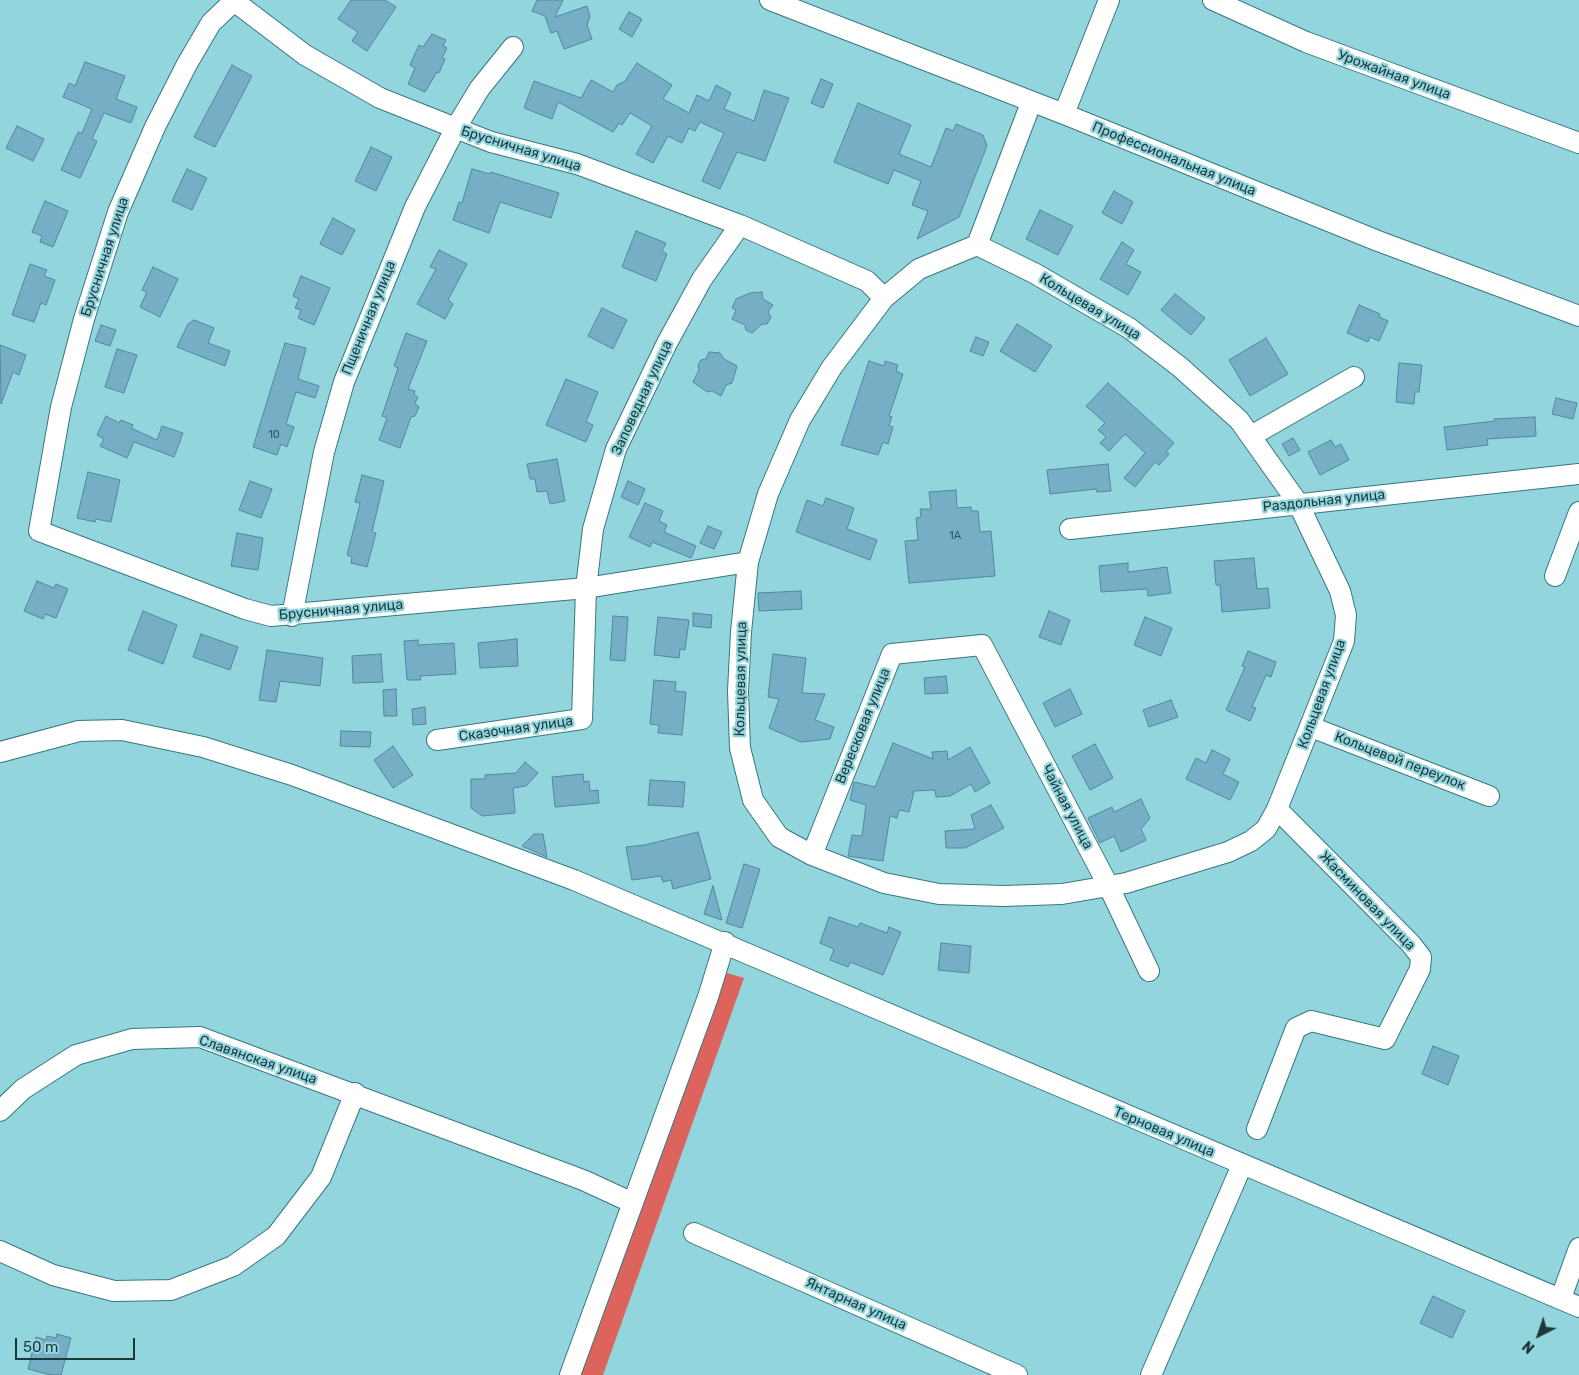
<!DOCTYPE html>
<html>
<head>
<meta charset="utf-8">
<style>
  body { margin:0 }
  #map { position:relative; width:1579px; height:1375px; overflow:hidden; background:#93d5dd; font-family:Rubik,sans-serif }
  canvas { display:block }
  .north { position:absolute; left:1514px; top:1310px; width:50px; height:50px; -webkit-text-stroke:4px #93d5dd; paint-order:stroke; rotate:221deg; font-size:14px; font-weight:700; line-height:20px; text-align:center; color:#1d383b }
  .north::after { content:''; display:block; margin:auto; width:18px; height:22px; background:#1d383b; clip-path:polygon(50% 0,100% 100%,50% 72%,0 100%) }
  .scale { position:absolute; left:15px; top:1338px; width:120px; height:22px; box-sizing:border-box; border:2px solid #1d383b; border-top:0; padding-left:6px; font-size:15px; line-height:18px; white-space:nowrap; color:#1d383b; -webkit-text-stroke:4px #93d5dd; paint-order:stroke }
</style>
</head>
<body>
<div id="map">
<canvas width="1579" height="1375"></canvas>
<div class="north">N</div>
<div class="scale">50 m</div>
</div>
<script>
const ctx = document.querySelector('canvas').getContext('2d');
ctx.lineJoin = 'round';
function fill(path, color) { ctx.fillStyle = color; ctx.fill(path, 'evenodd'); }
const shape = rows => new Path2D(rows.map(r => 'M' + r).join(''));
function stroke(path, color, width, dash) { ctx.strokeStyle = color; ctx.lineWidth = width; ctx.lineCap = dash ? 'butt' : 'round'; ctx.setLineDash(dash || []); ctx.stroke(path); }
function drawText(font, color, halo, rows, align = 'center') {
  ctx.font = font + ' Rubik,sans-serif'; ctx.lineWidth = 4.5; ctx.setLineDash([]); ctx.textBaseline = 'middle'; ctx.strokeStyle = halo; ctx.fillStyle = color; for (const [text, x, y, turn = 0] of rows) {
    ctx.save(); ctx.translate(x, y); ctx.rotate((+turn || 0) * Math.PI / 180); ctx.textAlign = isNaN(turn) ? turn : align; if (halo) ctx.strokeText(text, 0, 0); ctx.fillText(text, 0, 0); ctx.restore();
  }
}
fill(shape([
  [720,971,744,978,603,1375,570,1375]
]), '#dd645d');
const building = shape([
  [351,0,385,0,396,7,367,51,352,41,358,32,338,19,351,0],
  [537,0,563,0,555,17,587,6,590,16,587,25,592,39,564,49,557,31,551,33,545,16,532,11,537,0],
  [629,12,642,19,632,37,619,29,629,12],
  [432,34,446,40,443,46,447,48,442,58,445,59,439,73,437,72,425,92,408,84,415,68,410,65,419,45,423,47,432,34],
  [85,62,125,76,116,99,137,107,131,123,104,113,92,139,97,141,80,178,61,170,78,132,82,133,92,109,63,97,69,83,75,86,85,62],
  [637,63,672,85,663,99,689,113,697,95,709,101,716,85,731,93,724,109,754,121,764,90,789,98,765,161,737,152,720,189,702,181,724,133,700,122,695,131,689,128,682,143,668,136,653,163,636,154,652,126,630,113,622,125,619,123,613,132,558,102,552,119,524,108,534,81,581,98,591,80,613,92,617,85,625,81,637,63],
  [232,65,252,76,215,147,194,137,232,65],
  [821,79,833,84,823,108,811,103,821,79],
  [858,103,911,125,899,154,931,167,946,128,953,131,956,124,983,135,987,146,959,217,917,239,928,211,912,205,921,181,894,170,888,184,834,162,858,103],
  [17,126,44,139,33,161,6,148,17,126],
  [371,147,392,157,376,191,355,181,371,147],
  [187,169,207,178,192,210,172,201,187,169],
  [472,169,490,174,491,172,559,193,551,218,500,202,489,233,453,220,459,202,462,203,472,169],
  [1114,191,1133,202,1122,224,1102,213,1114,191],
  [45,201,68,211,53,247,40,242,42,236,32,232,45,201],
  [1040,210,1073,226,1058,255,1026,239,1040,210],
  [333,218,355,230,342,255,320,244,333,218],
  [636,231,666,243,662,251,667,254,656,281,622,267,636,231],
  [1122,242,1134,250,1126,264,1141,272,1128,295,1100,279,1122,242],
  [439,250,467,264,448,300,453,304,445,319,417,304,436,269,430,267,439,250],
  [30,264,47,270,44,276,55,280,46,305,41,303,34,322,12,315,30,264],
  [153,267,178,279,160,317,140,307,147,292,142,290,153,267],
  [301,276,330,288,314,325,298,318,301,310,295,308,299,299,293,296,301,276],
  [762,292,763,299,773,305,768,312,771,317,767,324,762,324,752,333,746,330,745,325,732,319,736,310,732,308,736,299,750,293,762,292],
  [1175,294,1205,318,1191,335,1161,310,1175,294],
  [1359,305,1380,314,1379,317,1388,321,1379,341,1370,337,1368,342,1347,333,1359,305],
  [602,308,627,320,613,349,588,336,602,308],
  [194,320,214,328,208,343,230,351,225,366,177,347,188,324,194,320],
  [1017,324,1052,346,1035,372,1000,351,1017,324],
  [101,325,116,330,110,346,95,341,101,325],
  [406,333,427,341,408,389,415,391,414,395,418,397,415,403,419,407,415,416,411,417,400,448,379,440,387,418,382,416,398,368,394,366,406,333],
  [976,337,989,342,983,356,970,351,976,337],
  [1266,338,1288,374,1250,396,1229,360,1266,338],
  [285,343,306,348,298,379,319,386,315,398,296,392,286,424,294,427,287,447,281,444,277,455,253,447,285,343],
  [0,345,26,355,19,375,13,372,1,404,0,345],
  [117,349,137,355,124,393,105,387,117,349],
  [709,352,720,353,724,359,737,366,732,383,726,385,721,396,712,391,707,392,693,382,699,370,698,365,701,360,706,359,709,352],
  [869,361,884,366,885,361,898,365,896,371,903,374,889,416,892,417,889,426,893,427,888,444,883,442,878,455,841,445,869,361],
  [1399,363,1422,365,1419,392,1415,392,1414,404,1396,402,1399,363],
  [566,379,598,392,586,422,593,425,586,442,546,425,566,379],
  [1108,383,1174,443,1166,452,1169,454,1159,465,1155,462,1135,487,1124,478,1145,453,1125,434,1109,451,1100,443,1106,437,1098,430,1105,423,1086,406,1108,383],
  [1556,398,1577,403,1573,419,1552,414,1556,398],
  [106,416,119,423,121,420,133,425,131,428,157,440,162,426,183,433,174,457,134,442,127,458,100,446,104,439,97,435,106,416],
  [1535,417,1536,436,1487,439,1488,445,1447,450,1444,427,1495,421,1494,419,1535,417],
  [1293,438,1300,450,1289,456,1282,444,1293,438],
  [1331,440,1335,447,1341,444,1349,460,1320,475,1308,452,1331,440],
  [557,459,565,501,550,504,547,491,537,492,535,479,530,479,527,464,557,459],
  [1108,464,1111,491,1097,492,1096,489,1050,494,1047,470,1108,464],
  [88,472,120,480,111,522,96,519,95,522,77,518,88,472],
  [362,475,384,481,372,532,376,533,367,567,351,563,352,557,347,555,359,508,360,503,355,502,362,475],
  [250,481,272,489,261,518,239,510,250,481],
  [628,481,645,489,638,505,621,497,628,481],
  [956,490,957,508,971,507,971,511,978,511,980,532,991,531,995,576,909,583,905,541,918,540,916,518,921,517,920,509,931,509,929,492,956,490],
  [826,498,854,508,847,529,877,540,870,560,796,532,807,500,823,506,826,498],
  [645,503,663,511,659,521,667,525,664,532,696,546,691,558,652,542,650,547,629,537,645,503],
  [708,526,722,532,714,549,700,543,708,526],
  [237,533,263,538,258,570,231,566,237,533],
  [1254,558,1257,589,1268,588,1270,608,1222,612,1220,585,1216,585,1214,561,1254,558],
  [1128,563,1128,572,1167,567,1171,593,1148,596,1147,589,1101,592,1099,566,1128,563],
  [37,581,54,588,56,584,68,589,56,618,45,614,43,619,24,611,37,581],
  [801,591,802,609,759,611,758,593,801,591],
  [143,611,177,625,163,664,128,650,143,611],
  [1049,611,1070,620,1061,645,1039,637,1049,611],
  [693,613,712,615,711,628,693,626,693,613],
  [613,616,628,617,625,661,610,660,613,616],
  [658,617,689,620,685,650,680,649,679,658,654,655,658,617],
  [1145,617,1172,628,1161,656,1134,645,1145,617],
  [201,634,238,647,230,670,193,657,201,634],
  [517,639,518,666,480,668,478,643,517,639],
  [418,640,418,645,454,643,456,674,420,676,421,680,407,680,404,641,418,640],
  [267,650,323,658,320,686,280,681,276,702,259,700,267,650],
  [1248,651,1276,662,1271,677,1266,675,1252,707,1256,708,1250,721,1226,710,1245,667,1242,666,1248,651],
  [381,654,383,682,353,683,352,656,381,654],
  [773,654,806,658,802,693,825,694,815,720,834,727,830,739,801,742,769,728,779,699,768,697,773,654],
  [946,676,948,693,925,694,924,678,946,676],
  [654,680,676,682,675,691,686,692,682,735,658,733,659,725,650,724,654,680],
  [396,689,397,716,384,716,383,690,396,689],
  [1070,689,1082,714,1055,727,1043,703,1070,689],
  [1171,700,1178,717,1149,727,1143,710,1171,700],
  [425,707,426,724,413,725,412,709,425,707],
  [341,731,371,732,370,747,340,746,341,731],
  [893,743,933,759,932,752,947,751,948,760,970,747,990,783,975,792,971,784,950,796,936,797,935,790,914,791,909,812,899,810,897,818,890,816,883,861,848,856,852,835,862,836,866,805,850,800,854,782,875,787,893,743],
  [1095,744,1113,778,1090,790,1072,756,1095,744],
  [393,746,413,775,393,788,374,760,393,746],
  [1212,750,1230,759,1223,774,1239,782,1230,800,1186,779,1196,758,1206,763,1212,750],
  [525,762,538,773,526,786,513,788,515,813,482,816,471,808,471,779,485,779,485,775,516,773,525,762],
  [583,774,584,782,589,781,590,791,598,790,599,803,555,807,552,777,583,774],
  [650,780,685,782,683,807,648,805,650,780],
  [1141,799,1150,818,1141,829,1146,840,1121,852,1114,836,1100,843,1088,818,1112,807,1114,812,1141,799],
  [991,805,1004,828,965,848,946,848,945,831,975,829,971,815,991,805],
  [698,832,711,879,673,889,671,880,663,882,661,876,632,880,626,847,645,845,698,832],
  [534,834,543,834,547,857,522,846,534,834],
  [744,864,760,869,742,928,726,923,744,864],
  [713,886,722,920,704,914,713,886],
  [829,917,858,927,860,923,887,933,889,927,901,932,883,975,850,962,848,967,830,960,834,949,820,943,829,917],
  [941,943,971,946,969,973,938,970,941,943],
  [1433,1046,1459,1056,1448,1085,1422,1074,1433,1046],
  [1433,1296,1465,1311,1452,1338,1420,1323,1433,1296],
  [57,1334,71,1338,61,1375,51,1375,28,1369,36,1337,46,1340,47,1336,56,1338,57,1334]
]);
fill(building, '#76aec5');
stroke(building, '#50889d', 1);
const minor = shape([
  [770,0,1064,114,1378,241,1579,316],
  [1213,0,1306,42,1579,143],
  [1064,114,1109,0],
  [977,245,1034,273,1129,328,1180,367,1239,420,1298,503,1340,591,1346,615,1344,641,1277,809,1266,829,1251,841,1228,852,1126,883,1062,894,1004,896,939,894,884,883,812,855,779,837,753,800,740,748,738,691,741,632,748,562,768,494,800,420,832,367,884,298,919,269,977,245],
  [977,245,1031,103],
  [1251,436,1354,377],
  [1070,529,1579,474],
  [748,562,586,588,271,616,245,609,39,531,61,407,84,319,118,212,155,127,187,64,211,23,234,1,305,55,380,98,491,142,577,164,740,225,867,281,884,298],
  [1555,576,1579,512],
  [292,616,324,452,344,382,415,207,455,129,480,88,513,47],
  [1311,727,1489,796],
  [437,740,582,719,586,588,593,529,616,449,667,343,702,279,740,225],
  [0,752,79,731,122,730,203,747,292,775,574,880,1579,1307],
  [812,855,892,654,982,645,1109,887,1149,971],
  [0,1111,23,1089,76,1055,132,1039,200,1037,583,1180,633,1203],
  [1257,1129,1296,1028,1311,1021,1385,1039,1420,969,1421,957,1411,944,1277,809],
  [694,1233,1017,1375],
  [0,1251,53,1275,114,1291,171,1290,233,1266,276,1236,321,1177,355,1093],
  [1561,1298,1579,1248],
  [570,1375,708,997,725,942],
  [1151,1375,1242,1165]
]);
stroke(minor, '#36787f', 22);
stroke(minor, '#fff', 20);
drawText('11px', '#33565e', null, [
  ["10",274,435],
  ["1А",955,536]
]);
drawText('14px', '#1d383b', '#93d5dd', [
  ["Урожайная улица",1394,75,20],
  ["Брусничная улица",521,149,17],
  ["Профессиональная улица",1174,159,22],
  ["Брусничная улица",105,257,-72],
  ["Кольцевая улица",1090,307,31],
  ["Пщеничная улица",369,318,-68],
  ["Заповедная улица",642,398,-65],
  ["Раздольная улица",1324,501,-6],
  ["Брусничная улица",341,610,-5],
  ["Кольцевая улица",741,679,-89],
  ["Кольцевая улица",1322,694,-70],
  ["Вересковая улица",863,726,-68],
  ["Сказочная улица",516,729,-8],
  ["Кольцевой переулок",1400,761,21],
  ["Чайная улица",1067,807,62],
  ["Жасминовая улица",1367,901,46],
  ["Славянская улица",258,1060,19],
  ["Терновая улица",1164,1132,23],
  ["Янтарная улица",856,1304,24]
]);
</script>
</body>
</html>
